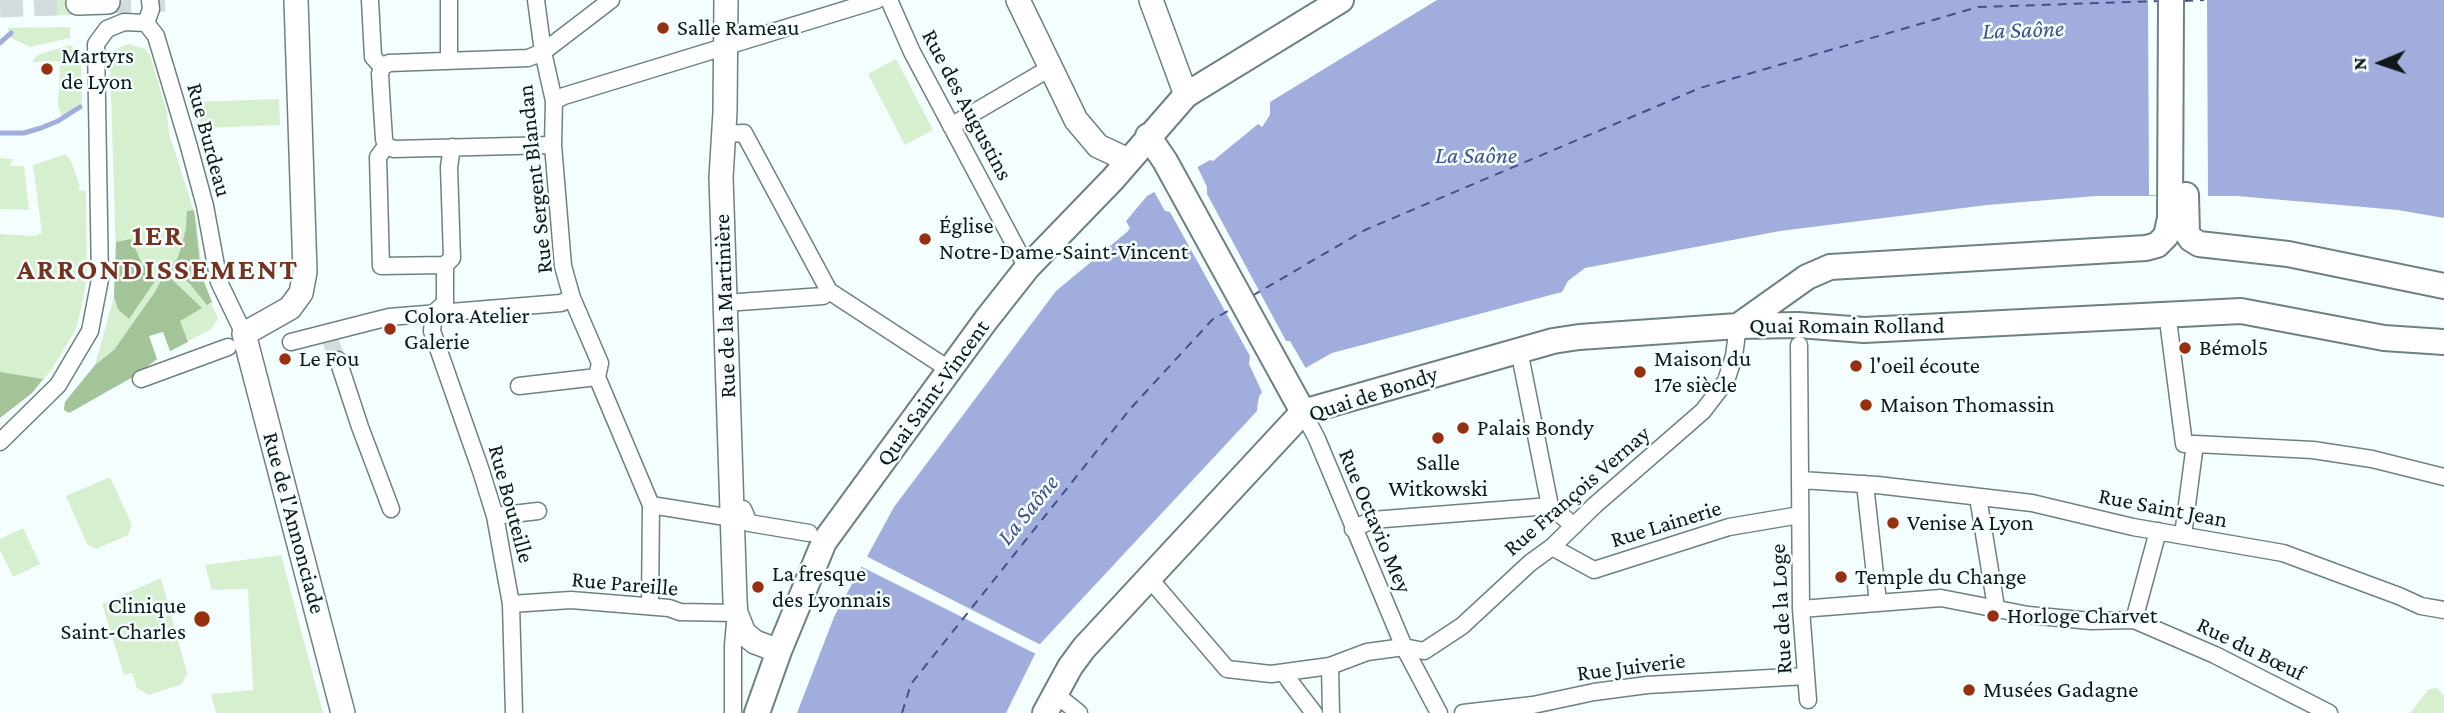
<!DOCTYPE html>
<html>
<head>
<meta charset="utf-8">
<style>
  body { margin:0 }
  #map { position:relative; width:2444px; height:713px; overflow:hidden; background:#f5feff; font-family:"Crimson Pro",serif }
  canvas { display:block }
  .north { position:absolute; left:2346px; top:28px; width:70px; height:70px; -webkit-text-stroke:5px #f5feff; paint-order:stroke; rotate:268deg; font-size:19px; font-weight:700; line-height:28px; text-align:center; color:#101819 }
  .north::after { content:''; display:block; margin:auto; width:24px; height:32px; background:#101819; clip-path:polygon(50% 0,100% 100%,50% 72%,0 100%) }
</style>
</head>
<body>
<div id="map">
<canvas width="2444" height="713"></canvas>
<div class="north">N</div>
</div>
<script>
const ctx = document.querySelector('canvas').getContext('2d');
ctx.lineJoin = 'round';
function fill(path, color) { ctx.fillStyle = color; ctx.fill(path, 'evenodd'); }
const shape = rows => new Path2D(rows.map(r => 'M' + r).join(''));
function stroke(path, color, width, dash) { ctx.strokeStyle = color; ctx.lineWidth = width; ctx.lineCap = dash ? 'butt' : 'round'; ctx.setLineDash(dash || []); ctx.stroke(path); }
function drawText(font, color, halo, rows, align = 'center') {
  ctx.font = font + ' "Crimson Pro",serif'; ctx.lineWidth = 5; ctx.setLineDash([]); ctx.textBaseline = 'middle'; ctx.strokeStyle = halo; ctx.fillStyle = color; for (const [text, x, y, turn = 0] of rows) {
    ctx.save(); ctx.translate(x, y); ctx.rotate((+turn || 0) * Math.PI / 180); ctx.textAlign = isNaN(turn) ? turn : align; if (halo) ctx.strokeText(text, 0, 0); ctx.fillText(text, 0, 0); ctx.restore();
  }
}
fill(shape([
  [35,0,71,0,72,15,35,16],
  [70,27,70,38,30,47,9,37,8,28],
  [129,44,146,49,150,55,167,112,169,133,196,218,204,286,218,319,211,329,171,350,164,331,147,336,142,369,138,374,69,413,64,410,65,402,95,365,114,297,116,257,110,62,113,53,120,47],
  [70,45,81,53,82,104,62,117,58,105,60,61,32,62,37,55],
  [896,59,933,130,905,145,868,74],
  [279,99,280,125,201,128,194,102],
  [66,154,72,163,80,186,78,190,86,191,87,275,82,305,76,329,52,369,32,393,0,418,0,234,34,236,42,233,33,165],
  [0,158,13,159,10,166,24,166,29,210,0,209],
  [110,477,132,525,128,535,96,549,87,544,66,496],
  [23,528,40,564,13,577,0,550,0,539],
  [281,555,323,713,216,713,211,694,253,690,248,589,212,590,205,565],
  [161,578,187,673,182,684,149,695,137,688,132,673,124,675,102,604],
  [2437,688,2444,695,2444,713,2410,713,2429,689]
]), '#d6efce');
fill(shape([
  [194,210,201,274,212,302,207,305,190,284,170,268,178,257,182,245,186,228,187,211],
  [131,239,142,264,157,278,129,319,118,309,114,297,116,242],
  [165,273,202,308,180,321,188,342,170,351,163,332,149,336,157,359,138,374,69,413,64,410,65,402,95,365,114,350,155,292],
  [0,372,43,379,32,393,0,418]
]), '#a3c398');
fill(shape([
  [1437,0,2444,0,2444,218,2398,210,2237,196,2096,196,1987,205,1780,231,1585,268,1568,281,1562,292,1332,353,1263,392,1259,396,1257,411,1040,644,1006,713,797,713,834,617,894,507,1056,291,1127,232,1130,228,1126,221,1147,196,1210,160,1213,161,1258,124,1262,127,1270,115,1270,102]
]), '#a1aedd');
fill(shape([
  [2148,0,2207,0,2208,196,2149,195],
  [1196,164,1207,187,1207,194,1286,341,1290,341,1308,372,1265,395,1261,403,1257,406,1262,392,1249,364,1250,356,1170,212,1165,211,1152,188],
  [864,555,1041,645,1036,654,858,565]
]), '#f5feff');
stroke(shape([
  [0,43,11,33],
  [0,133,24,133,41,128,58,121,80,107]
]), '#a1aedd', 5);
stroke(shape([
  [2184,1,2204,0],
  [1252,296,1365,230,1700,88,1978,7,2161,1],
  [902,713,911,684,1131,408,1212,320,1233,308]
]), '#43508d', 2, [9, 7]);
stroke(shape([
  [330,340,338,360]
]), '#d3dcdc', 16, [16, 8]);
stroke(shape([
  [108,2,174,0],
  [0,6,78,3]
]), '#d3dcdc', 23, [23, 11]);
const street = shape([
  [370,0,373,57,382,67],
  [449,0,449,61],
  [536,0,543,52,554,101,553,145,563,266,572,298,600,363,597,377,651,505,650,606],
  [889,0,912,52,1027,268],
  [146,23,156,36,188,143,205,206,219,282,244,334],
  [146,23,151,9,150,0],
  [554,101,564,96,877,0],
  [951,126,1050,68],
  [724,134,744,133,829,291],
  [553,145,394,149,386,146,384,139,382,108,380,74,382,67,389,63,528,58,543,52,611,0],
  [386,146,378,157,381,266,445,265],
  [445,265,452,258,449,167,452,147],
  [829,291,950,370],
  [725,303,823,296,829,291],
  [434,313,432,331,481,471,495,516,511,604,514,713],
  [434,313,445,303,445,265],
  [2169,328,2184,444,2195,444,2183,535],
  [291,342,389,317,561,303,572,298],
  [1799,345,1801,609,1808,700],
  [1519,350,1550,506],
  [338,360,360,427,391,509],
  [141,379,228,347],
  [519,386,597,377],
  [1303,412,1317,439,1404,647,1439,713],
  [0,442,58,385,90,331,100,279,96,44,107,29,124,22,146,23],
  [2195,444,2313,450,2372,459,2444,477],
  [1801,480,1877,485,2032,503,2133,527,2283,553,2399,596,2421,606,2444,610],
  [1865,484,1878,602],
  [1978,497,1996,607],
  [651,505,732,518],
  [743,509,749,523,809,533],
  [495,516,538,511],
  [1353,529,1372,520,1550,506,1574,526],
  [1552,547,1594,570,1729,527,1800,515],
  [1149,578,1227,669,1271,674,1330,666,1367,652,1404,647,1424,651,1462,626,1530,563,1552,547,1595,505,1703,411,1726,381,1734,356,1738,326],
  [511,604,571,600,669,608,680,612,736,613,733,645,733,713],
  [1801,609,1941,598,2028,615,2091,621,2134,620,2215,655,2329,713],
  [2134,620,2158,531],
  [1330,666,1331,713],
  [1288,672,1288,679,1314,713],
  [1054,693,1079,713],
  [1463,713,1533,705,1594,692,1647,685,1806,676]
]);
const secondary = shape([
  [296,0,305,272,301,293,290,308,244,334,343,713],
  [726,0,725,112,721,177,735,601,736,613,744,633,755,642,779,651],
  [1018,0,1076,120,1098,146,1128,160],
  [1151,0,1186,95],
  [78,3,108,2]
]);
const primary = shape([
  [1148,136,1165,161,1303,412],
  [2186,195,2187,233,2191,239,2199,244,2288,254,2444,286],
  [1738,326,1807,277,1830,267,2146,248,2157,245,2166,236,2170,218,2171,0],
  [757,713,779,651,824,542,986,320,1027,268,1113,179,1186,95,1341,0],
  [1045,713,1070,667,1084,648,1303,412,1553,341,1579,337,1738,326,1798,325,1864,330,2241,311,2384,338,2444,342]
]);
stroke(street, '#6d8183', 19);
stroke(secondary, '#6d8183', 26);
stroke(primary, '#6d8183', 28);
stroke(street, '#fff', 16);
stroke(secondary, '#fff', 23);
stroke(primary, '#fff', 24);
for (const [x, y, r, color] of [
  [663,28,7,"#97300f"],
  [47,69,7,"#97300f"],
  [925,239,7,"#97300f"],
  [390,329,7,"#97300f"],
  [2185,348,7,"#97300f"],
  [285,359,7,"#97300f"],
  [1856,366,7,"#97300f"],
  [1640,372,7,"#97300f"],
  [1866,405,7,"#97300f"],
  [1463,428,7,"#97300f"],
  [1438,438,7,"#97300f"],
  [1893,523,7,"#97300f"],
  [1841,577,7,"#97300f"],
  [758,587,7,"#97300f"],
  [1993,616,7,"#97300f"],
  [202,619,9,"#97300f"],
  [1969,690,7,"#97300f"]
]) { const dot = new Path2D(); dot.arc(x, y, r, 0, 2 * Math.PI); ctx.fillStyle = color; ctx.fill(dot); stroke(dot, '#f5feff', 2.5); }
drawText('23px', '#101819', '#f5feff', [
  ["Salle Rameau",677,28],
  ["Martyrs",61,56],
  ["de Lyon",61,82],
  ["Église",939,226],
  ["Notre-Dame-Saint-Vincent",939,252],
  ["Colora Atelier",404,316],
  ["Galerie",404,342],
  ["Bémol5",2199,348],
  ["Le Fou",299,359],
  ["Maison du",1654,359],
  ["17e siècle",1654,385],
  ["l'oeil écoute",1870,366],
  ["Maison Thomassin",1880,405],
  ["Palais Bondy",1477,428],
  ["Salle",1438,463,"center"],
  ["Witkowski",1438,489,"center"],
  ["Venise A Lyon",1907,523],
  ["La fresque",772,574],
  ["des Lyonnais",772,600],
  ["Temple du Change",1855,577],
  ["Clinique",186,606,"right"],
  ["Saint-Charles",186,632,"right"],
  ["Horloge Charvet",2007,616],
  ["Musées Gadagne",1983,690]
], 'left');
drawText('23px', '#101819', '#f5feff', [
  ["Rue des Augustins",967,105,62],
  ["Rue Burdeau",209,140,75],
  ["Rue Sergent Blandan",535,179,-96],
  ["Rue de la Martinière",725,306,-92],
  ["Quai Romain Rolland",1847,326],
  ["Quai Saint-Vincent",933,393,-54],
  ["Quai de Bondy",1373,394,-18],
  ["Rue François Vernay",1577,491,-41],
  ["Rue Bouteille",511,504,75],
  ["Rue Saint Jean",2163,508,11],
  ["Rue Octavio Mey",1375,521,67],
  ["Rue de l'Annonciade",294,523,75],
  ["Rue Lainerie",1666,524,-17],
  ["Rue Pareille",625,584,5],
  ["Rue de la Loge",1781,609,-93],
  ["Rue du Bœuf",2251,649,26],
  ["Rue Juiverie",1631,667,-7]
]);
drawText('italic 24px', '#43508d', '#f5feff', [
  ["La Saône",2023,30,-2],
  ["La Saône",1476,156],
  ["La Saône",1028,510,-51]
]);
ctx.letterSpacing = '2px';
drawText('bold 30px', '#75321f', '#f5feff', [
  ["1ER",158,236],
  ["ARRONDISSEMENT",158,270]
]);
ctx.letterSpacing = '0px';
</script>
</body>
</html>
